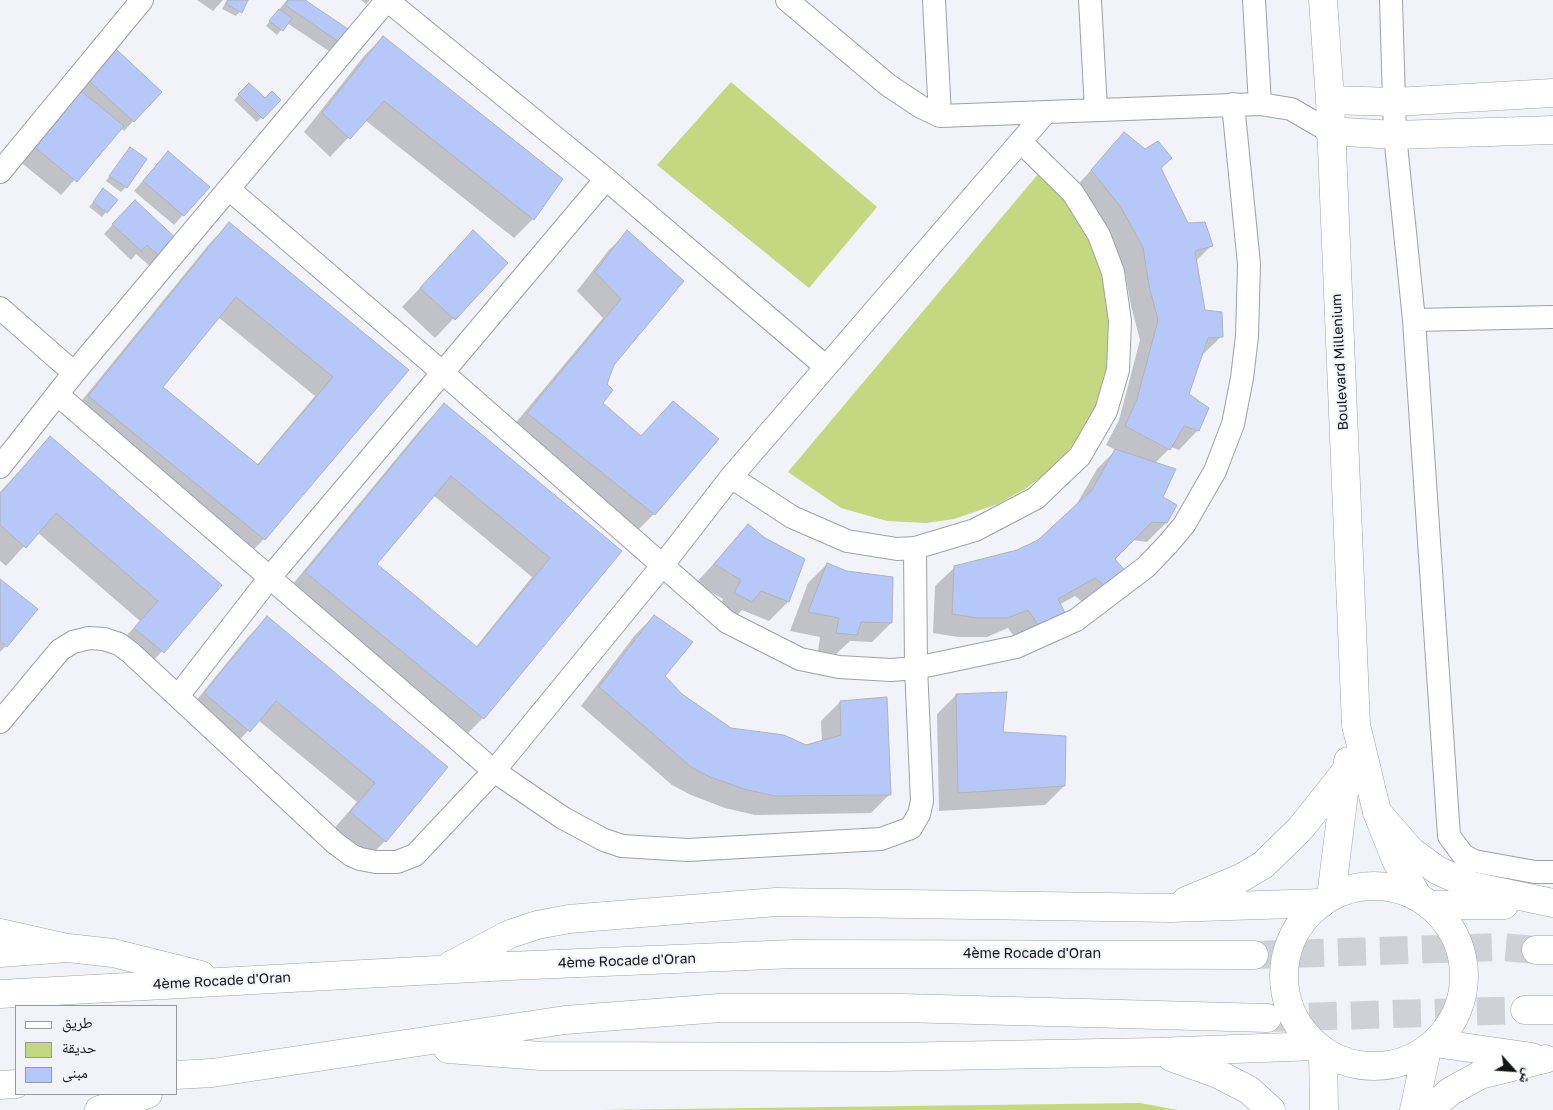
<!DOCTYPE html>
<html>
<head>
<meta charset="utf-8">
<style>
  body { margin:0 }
  #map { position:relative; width:1553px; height:1110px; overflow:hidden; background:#f1f3f9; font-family:"Golos Text","Noto Naskh Arabic",sans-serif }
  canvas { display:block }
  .legend { position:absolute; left:15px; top:1005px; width:162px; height:90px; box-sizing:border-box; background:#f1f3f9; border:1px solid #98999d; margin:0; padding:6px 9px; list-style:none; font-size:15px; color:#121314 }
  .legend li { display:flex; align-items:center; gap:10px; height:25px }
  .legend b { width:25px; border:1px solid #98999d }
  .north { position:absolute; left:1488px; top:1045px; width:50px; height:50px; -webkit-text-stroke:4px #f1f3f9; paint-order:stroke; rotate:116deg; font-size:14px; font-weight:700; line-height:20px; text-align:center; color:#121314 }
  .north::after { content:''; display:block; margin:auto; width:18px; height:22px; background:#121314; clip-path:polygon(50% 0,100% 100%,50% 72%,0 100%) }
</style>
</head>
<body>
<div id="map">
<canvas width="1553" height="1110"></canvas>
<ul class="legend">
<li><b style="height:6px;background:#fff"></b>طريق</li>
<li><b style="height:14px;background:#c5d780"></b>حديقة</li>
<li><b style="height:14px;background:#b6c8f8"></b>مبنى</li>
</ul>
<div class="north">ش</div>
</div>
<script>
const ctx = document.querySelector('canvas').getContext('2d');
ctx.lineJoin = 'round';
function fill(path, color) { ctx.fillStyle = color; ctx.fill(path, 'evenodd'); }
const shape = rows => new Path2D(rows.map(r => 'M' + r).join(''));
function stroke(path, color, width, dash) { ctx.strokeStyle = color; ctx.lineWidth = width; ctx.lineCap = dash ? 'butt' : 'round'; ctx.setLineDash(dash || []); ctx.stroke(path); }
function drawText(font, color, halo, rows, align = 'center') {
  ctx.font = font + ' "Golos Text",sans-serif'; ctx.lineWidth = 4; ctx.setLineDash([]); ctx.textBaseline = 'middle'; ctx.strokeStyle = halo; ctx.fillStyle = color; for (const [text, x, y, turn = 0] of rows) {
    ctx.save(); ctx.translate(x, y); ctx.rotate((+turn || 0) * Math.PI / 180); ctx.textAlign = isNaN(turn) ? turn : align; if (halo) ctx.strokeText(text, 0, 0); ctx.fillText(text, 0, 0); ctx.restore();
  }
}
fill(shape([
  [731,82,877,207,809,288,657,165],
  [1044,167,1093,238,1114,303,1106,390,1084,430,1068,451,1049,471,1025,489,998,504,954,519,926,523,887,521,841,508,788,472],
  [1140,1103,1178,1110,599,1110]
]), '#c5d780');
fill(shape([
  [197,0,223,0,213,11],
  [227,0,249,0,236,16,222,9],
  [287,0,302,0,338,41,329,51,287,23,277,35,266,26],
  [361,0,370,0,366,4],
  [383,37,533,219,514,238,365,120,330,157,304,132,364,56],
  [106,61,160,92,124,131,121,128,61,195,18,160],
  [249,84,265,100,279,100,257,122,234,100],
  [1124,134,1160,169,1187,225,1212,245,1195,262,1204,311,1222,336,1201,356,1187,395,1198,430,1179,450,1171,447,1155,463,1166,523,1147,542,1132,540,1113,559,1125,572,1088,607,1075,596,1059,605,1020,645,1008,628,987,637,958,637,933,633,935,586,955,567,1018,551,1039,541,1075,507,1097,469,1116,450,1106,445,1119,420,1140,340,1131,306,1124,267,1101,225,1073,190],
  [168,152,208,187,174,225,134,191],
  [126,153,126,187,121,192,106,181],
  [99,195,106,212,102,217,89,207],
  [125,211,178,241,152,268,136,254,131,260,104,234],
  [229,224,407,370,264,539,245,558,70,415,210,243],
  [218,317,315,396,257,465,161,388],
  [473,232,506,263,435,338,402,307],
  [627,232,682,281,613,365,601,403,640,437,673,402,717,439,654,514,635,533,508,432,603,318,577,291,608,251],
  [444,405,621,551,483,718,464,737,287,591,425,424],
  [433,495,532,577,476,647,376,564],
  [50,438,221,585,144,671,116,647,140,621,37,532,6,566,0,561,0,492],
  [748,526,788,602,769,621,742,610,732,620,716,613,723,599,696,583],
  [827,564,891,623,872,642,850,641,836,654,818,652,820,637,790,631,808,583],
  [0,580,6,646,0,652],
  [654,616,663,676,681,695,731,729,806,746,822,742,821,721,840,702,890,794,871,813,755,815,725,808,691,795,672,785,581,706,635,635],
  [267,618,446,767,385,841,366,860,332,831,357,802,258,720,230,750,186,713,248,637],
  [956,695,1064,786,1045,805,939,811,937,714]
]), '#0003');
const building = shape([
  [228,0,248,0,242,13,226,4,228,0],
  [288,0,305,0,348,29,339,42,285,5,288,0],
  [279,9,292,18,283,31,269,21,279,9],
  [383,36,563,179,534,220,384,101,350,139,322,113,383,36],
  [116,49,162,92,134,122,88,80,116,49],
  [249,83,265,98,272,91,281,100,263,119,238,94,249,83],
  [80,90,124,126,77,182,32,145,80,90],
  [1124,132,1145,149,1158,141,1172,158,1161,168,1188,223,1205,222,1213,246,1195,251,1205,310,1222,312,1223,337,1208,338,1189,394,1209,408,1199,431,1184,426,1170,450,1125,426,1137,399,1158,320,1149,286,1143,247,1120,206,1091,170,1124,132],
  [130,147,147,159,127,188,109,176,130,147],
  [168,151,210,187,184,216,143,181,168,151],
  [103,188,118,200,107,213,93,202,103,188],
  [135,200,179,241,162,259,147,245,141,251,112,224,135,200],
  [229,222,409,370,265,540,88,396,229,222],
  [236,297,333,377,258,465,163,387,236,297],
  [473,230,508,263,455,320,420,288,473,230],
  [627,230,684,281,614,365,607,384,613,390,603,403,641,436,673,401,719,439,655,515,527,413,621,299,595,272,627,230],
  [444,403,622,551,484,719,305,572,444,403],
  [451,476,550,558,477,647,377,564,451,476],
  [50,436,222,585,164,653,134,628,158,601,56,513,26,548,0,525,0,494,50,436],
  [1115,449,1176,469,1163,497,1177,505,1167,523,1152,522,1115,559,1126,572,1108,589,1095,578,1058,599,1065,613,1039,626,1028,610,1007,618,978,618,952,614,954,566,1017,550,1038,540,1092,490,1115,449],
  [748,524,765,538,805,559,789,602,761,591,752,602,734,593,741,580,714,564,748,524],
  [827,563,847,571,893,577,892,623,861,622,857,635,836,633,839,618,808,612,827,563],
  [0,579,38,609,7,647,0,641,0,579],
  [654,615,693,642,665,676,682,694,731,728,784,735,806,745,841,735,840,701,887,697,891,795,775,796,744,789,710,777,691,767,599,687,654,615],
  [267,616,448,767,386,842,350,812,375,783,276,701,250,732,204,693,267,616],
  [1007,692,1003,732,1066,736,1065,786,958,793,956,694,1007,692]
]);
fill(building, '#b6c8f8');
stroke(building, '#b0b2b8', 1);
stroke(shape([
  [1254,955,1502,947,1536,950],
  [1267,1018,1525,1010]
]), '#d0d1d7', 28, [28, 14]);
const minor = shape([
  [387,0,606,179,825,366],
  [787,0,888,85,921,107,940,116,1260,104,1291,109,1329,131],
  [934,0,940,116],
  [1090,0,1096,109],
  [1254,0,1260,104],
  [1391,0,1395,135,1414,320,1449,836,1463,855,1474,861,1535,872,1553,872],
  [0,172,142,0],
  [230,190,442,372,727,622,800,659,839,667,891,670,916,668,1016,647,1076,620,1146,567,1168,544,1184,525,1215,471,1233,424,1242,378,1247,336,1249,264,1233,104],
  [0,308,74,373],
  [1414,320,1553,317],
  [58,395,494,771,563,818,604,840,622,846,688,850,881,839,911,828,919,814,922,801,916,668,915,548],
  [0,467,74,373,387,0],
  [731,477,792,517,847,541,897,549,915,548,975,530,1036,498,1080,456,1106,411,1118,370,1120,321,1113,272,1099,235,1073,193,1021,142],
  [178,696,271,576,606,179],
  [0,722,60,650,73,642,89,638,104,639,119,644,131,653,335,843,351,855,360,859,376,862,397,862,415,855,494,771,662,566,731,477,1046,112]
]);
const secondary = shape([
  [1323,0,1330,100,1356,725,1377,812,1396,860,1418,897],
  [1330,100,1395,102,1553,93],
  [1329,131,1395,135,1553,130],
  '1284 976a90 90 0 1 1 180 0a90 90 0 1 1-180 0Z',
  [1331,897,1348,761],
  [1323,1051,1324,1110],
  [1414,1110,1427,1049]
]);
const trunk = shape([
  [0,933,62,947]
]);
const motorway = shape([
  [1377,812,1411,851,1437,870,1472,886,1553,903],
  [1186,901,1241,878,1263,865,1300,829,1346,771],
  [1431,905,1504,905],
  [1536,950,1553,950],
  [0,953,68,948,113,953,201,975],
  [451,965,510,934,537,925,569,919,776,902,1171,908,1322,903],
  [0,994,509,966,794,954,1254,955],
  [1525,1010,1553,1010],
  [1435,1043,1532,1057],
  [448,1049,541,1056,888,1057,1155,1052,1316,1046],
  [1171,1057,1218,1074,1249,1090,1271,1110],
  [176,1075,212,1073,565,1020,720,1008,902,1008,1267,1018],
  [0,1085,16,1084],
  [99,1110,148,1094],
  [1428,1110,1451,1091,1480,1075,1545,1059]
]);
stroke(minor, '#9ea0a5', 24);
stroke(secondary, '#9ea0a5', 29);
stroke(trunk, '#9ea0a5', 29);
stroke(motorway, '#9ea0a5', 29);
stroke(minor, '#fff', 22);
stroke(secondary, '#fff', 28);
stroke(trunk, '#fff', 28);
stroke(motorway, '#fff', 28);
drawText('14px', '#121314', '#f1f3f9', [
  ["Boulevard Millenium",1340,362,-93],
  ["4ème Rocade d'Oran",1032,954],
  ["4ème Rocade d'Oran",627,961,-2],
  ["4ème Rocade d'Oran",222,981,-3]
]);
</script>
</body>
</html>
